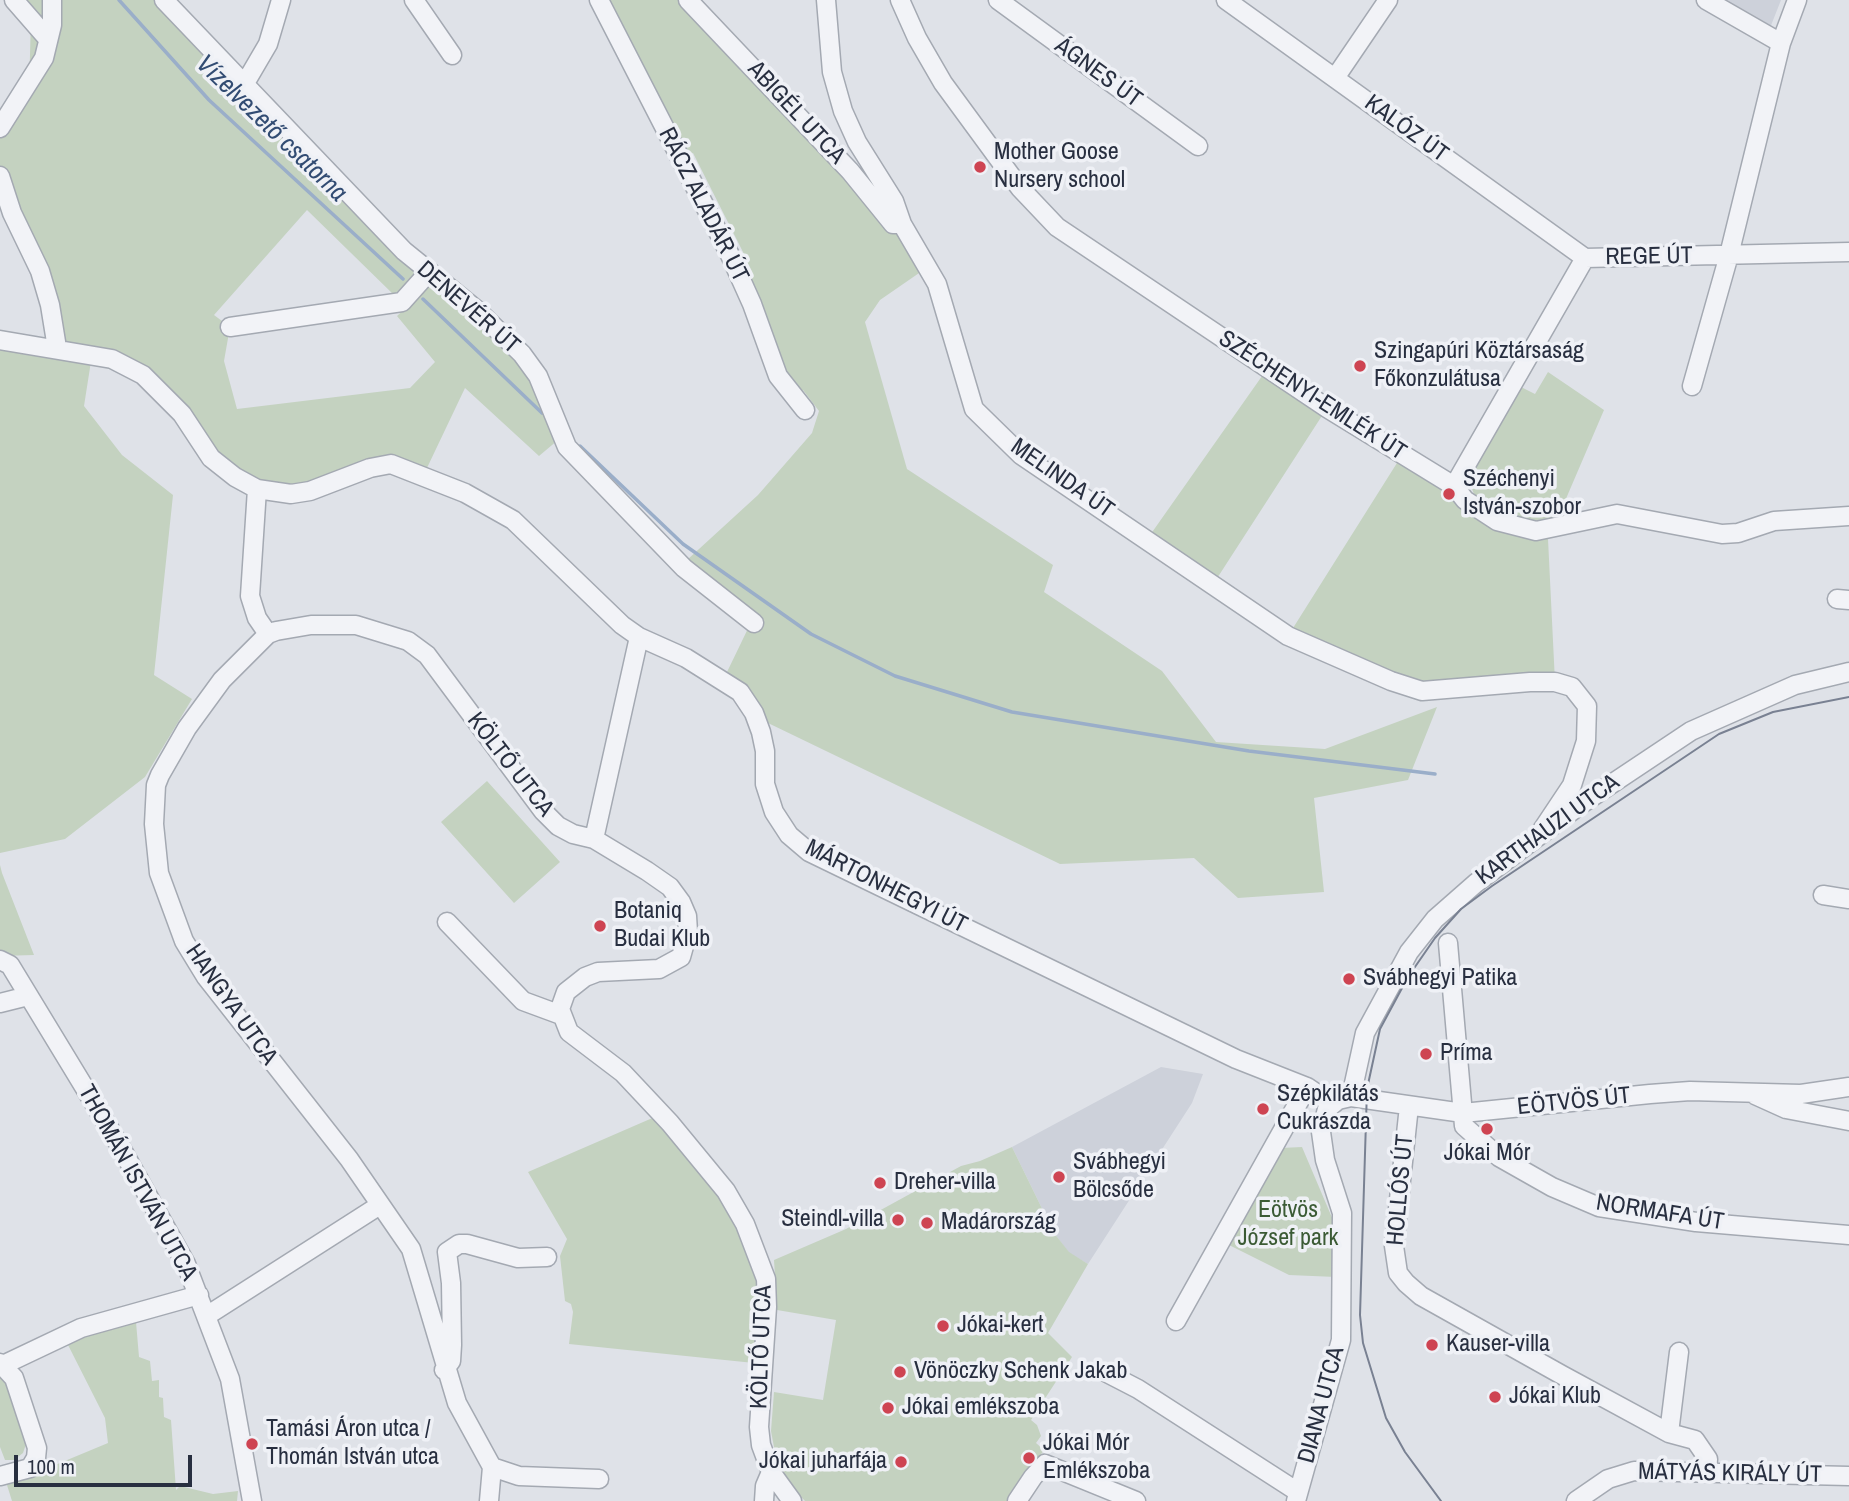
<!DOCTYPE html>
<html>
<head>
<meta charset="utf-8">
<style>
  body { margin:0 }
  #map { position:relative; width:1849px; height:1501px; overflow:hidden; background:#dfe2e8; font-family:"Archivo Narrow",sans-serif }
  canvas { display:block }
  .scale { position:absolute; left:14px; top:1455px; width:178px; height:32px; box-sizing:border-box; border:4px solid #282f40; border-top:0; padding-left:9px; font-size:21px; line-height:24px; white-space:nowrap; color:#282f40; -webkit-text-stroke:5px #eff1f6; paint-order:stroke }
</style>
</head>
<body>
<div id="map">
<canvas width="1849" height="1501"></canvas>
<div class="scale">100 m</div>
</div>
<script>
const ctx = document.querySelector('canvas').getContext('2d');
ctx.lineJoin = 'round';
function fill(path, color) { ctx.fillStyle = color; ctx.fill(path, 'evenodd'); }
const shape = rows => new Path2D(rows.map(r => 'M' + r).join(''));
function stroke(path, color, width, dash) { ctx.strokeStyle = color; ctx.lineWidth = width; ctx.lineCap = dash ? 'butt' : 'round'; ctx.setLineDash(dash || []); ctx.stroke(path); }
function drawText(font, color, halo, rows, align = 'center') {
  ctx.font = font + ' "Archivo Narrow",sans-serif'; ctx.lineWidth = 7; ctx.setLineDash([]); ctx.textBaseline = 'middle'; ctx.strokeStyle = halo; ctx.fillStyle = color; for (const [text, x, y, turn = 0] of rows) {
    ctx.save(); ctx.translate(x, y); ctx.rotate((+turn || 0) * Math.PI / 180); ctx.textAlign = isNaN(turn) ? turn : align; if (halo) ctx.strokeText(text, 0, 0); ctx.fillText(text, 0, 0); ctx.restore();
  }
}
fill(shape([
  [1720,0,1781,0,1770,28],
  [1161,1067,1203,1074,1192,1103,1088,1264,1069,1253,1054,1233,1012,1147]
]), '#cdd1da');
fill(shape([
  [14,0,164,0,417,273,394,295,307,210,214,315,230,327,224,361,237,409,410,388,435,362,397,316,432,283,493,336,529,376,558,440,539,456,465,388,426,470,387,458,310,491,235,477,143,375,92,355,84,406,122,455,173,495,154,675,192,699,145,777,65,839,0,853,0,340,56,348,0,176,0,128,29,90,31,19],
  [606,0,680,0,890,220,922,271,880,300,865,322,907,469,1053,565,1044,592,1162,671,1216,742,1325,749,1437,707,1408,780,1314,798,1324,892,1238,898,1194,858,1060,864,768,723,727,672,756,612,687,560,758,495,812,433,819,411,803,390,794,390,786,381,737,258,744,254,693,153,684,156],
  [1267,369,1327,408,1214,583,1148,538],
  [1548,372,1604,410,1556,522,1535,525,1499,516,1477,503,1469,480,1521,387,1535,394],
  [1402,455,1465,500,1548,539,1555,682,1436,692,1288,636],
  [487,781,560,862,514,903,441,822],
  [0,865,2,873,34,955,0,956],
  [657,1116,711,1183,740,1229,760,1282,754,1363,569,1344,573,1312,571,1304,565,1301,560,1256,567,1239,528,1172],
  [1012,1147,1054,1233,1069,1252,1088,1264,1048,1333,1072,1357,1031,1420,1037,1425,1041,1436,1036,1443,1044,1450,1009,1501,805,1501,790,1485,776,1458,771,1431,774,1392,823,1400,836,1320,777,1310,774,1260,846,1229,961,1166,980,1161],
  [1302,1147,1333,1220,1336,1277,1289,1275,1225,1243,1281,1148],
  [136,1322,139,1357,150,1361,152,1381,159,1380,159,1397,163,1398,164,1417,171,1420,176,1490,180,1486,213,1494,238,1491,237,1501,12,1501,7,1485,108,1443,105,1418,66,1341,121,1323],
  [0,1369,25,1431,26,1444,23,1453,14,1460,5,1460,0,1447]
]), '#c4d2c0');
stroke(shape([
  [119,0,209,100,403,279],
  [423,299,542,413],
  [580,446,683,544,811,634,895,676,1012,712,1249,751,1435,774]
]), '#9aaec9', 3.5);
const minor = shape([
  [14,0,48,39],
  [164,0,404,251,478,311,522,354,538,376,567,447,684,568,754,623],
  [414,0,452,55],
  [599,0,730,255,752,304,778,376,805,410],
  [688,0,850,171,893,224,902,224],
  [826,0,832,72,843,111,857,142,894,201,902,224,937,284,974,409,1021,455,1288,636,1391,681,1422,691,1530,682,1555,682,1572,687,1587,706,1586,741,1572,785,1538,836],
  [900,0,917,38,943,83,1020,188,1057,227,1327,408,1454,486,1465,500,1497,521,1536,531,1617,514,1722,534,1738,533,1774,521,1849,516],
  [998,0,1198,146],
  [1226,0,1585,258],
  [1706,0,1781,43],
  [1335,78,1388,0],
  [244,85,268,44,281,0],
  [0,128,44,58,52,25,52,0],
  [0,176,12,213,40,271,50,305,57,348],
  [1585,258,1849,252],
  [230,327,402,302,428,273],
  [0,340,112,359,143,375,182,414,211,458,235,477,257,489,291,494,310,491,370,468,391,464,465,493,513,520,622,625,639,637,686,658,740,692,754,713,761,732,765,751,765,784,774,812,789,835,809,852,1236,1059,1307,1087,1332,1104],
  [1692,386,1729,255,1781,43,1797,0],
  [1454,486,1585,258],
  [257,489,250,596,257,618,268,634],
  [1837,599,1849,600],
  [594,839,639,637],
  [1823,895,1849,899],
  [447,922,523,1001,561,1015],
  [1448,943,1464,1126,1499,1157,1552,1187,1599,1207,1696,1222,1849,1235],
  [0,960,10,965,120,1146,186,1264,230,1379,252,1501],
  [0,1003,28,996],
  [1755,1095,1786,1109,1849,1121],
  [1351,1097,1365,1033,1409,952,1435,919,1476,883,1580,805,1691,731,1795,685,1849,672],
  [1409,1106,1394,1246,1398,1273,1406,1283,1421,1296,1562,1375,1669,1433,1695,1440,1708,1459,1707,1472],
  [208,1315,380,1205],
  [1176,1321,1307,1087],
  [0,1363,14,1378,37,1448,36,1458,30,1468,0,1476],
  [3,1365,81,1328,199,1295],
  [444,1370,451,1361,452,1345,451,1283,447,1252,459,1244,467,1244,518,1258,547,1257],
  [1107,1373,1138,1389,1298,1492],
  [1669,1433,1679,1352],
  [492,1467,519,1476,599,1479],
  [489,1501,492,1467,457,1403,411,1249,349,1159,206,977,184,941,159,873,154,824,156,785,160,775,187,728,222,680,268,634,276,631,311,625,356,625,408,641,427,655,543,811,558,826,573,834,594,839,647,871,670,887,681,902,687,916,688,932,681,957,659,969,598,972,585,977,566,992,560,1009,569,1032,623,1073,670,1123,726,1191,745,1224,766,1279,767,1307,759,1427,761,1445,771,1472,792,1501],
  [764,1501,765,1486,771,1472],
  [1017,1501,1033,1477,1045,1464,1136,1501],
  [1296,1501,1341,1340,1342,1213,1325,1160,1321,1132,1327,1109,1338,1100,1351,1097,1463,1113,1650,1094,1690,1091,1801,1094,1849,1087],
  [1576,1501,1608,1479,1634,1471,1849,1476]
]);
stroke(minor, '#a4a9b2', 21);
stroke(minor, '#f2f3f7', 18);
stroke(shape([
  [1441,1501,1405,1452,1386,1418,1363,1343,1360,1315,1367,1089,1380,1029,1408,977,1435,938,1461,909,1492,886,1719,734,1773,712,1849,697]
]), '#798192', 2);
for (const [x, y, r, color] of [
  [980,167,7,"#ce4452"],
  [1360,366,7,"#ce4452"],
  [1449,494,7,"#ce4452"],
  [600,926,7,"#ce4452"],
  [1349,979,7,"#ce4452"],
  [1426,1054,7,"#ce4452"],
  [1263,1109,7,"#ce4452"],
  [1487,1129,7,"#ce4452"],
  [1059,1177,7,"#ce4452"],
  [880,1183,7,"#ce4452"],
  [898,1220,7,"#ce4452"],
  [927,1223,7,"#ce4452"],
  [943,1326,7,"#ce4452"],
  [1432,1345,7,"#ce4452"],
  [900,1372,7,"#ce4452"],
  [1495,1397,7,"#ce4452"],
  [888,1408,7,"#ce4452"],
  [252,1444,7,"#ce4452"],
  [1029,1458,7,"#ce4452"],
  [901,1462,7,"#ce4452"]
]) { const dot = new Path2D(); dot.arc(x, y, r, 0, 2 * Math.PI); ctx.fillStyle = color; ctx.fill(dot); stroke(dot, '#eff1f6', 2.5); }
drawText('24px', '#282f40', '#eff1f6', [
  ["ÁGNES ÚT",1098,73,36],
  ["ABIGÉL UTCA",796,113,47],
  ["KALÓZ ÚT",1406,129,36],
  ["RÁCZ ALADÁR ÚT",703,205,63],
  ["REGE ÚT",1649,257,-1],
  ["DENEVÉR ÚT",468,308,41],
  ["SZÉCHENYI-EMLÉK ÚT",1312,396,33],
  ["MELINDA ÚT",1062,479,35],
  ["KÖLTŐ UTCA",510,765,52],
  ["KARTHAUZI UTCA",1548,830,-36],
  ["MÁRTONHEGYI ÚT",886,887,27],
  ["HANGYA UTCA",231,1005,55],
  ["EÖTVÖS ÚT",1574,1102,-6],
  ["THOMÁN ISTVÁN UTCA",137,1183,61],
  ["HOLLÓS ÚT",1401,1190,-85],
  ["NORMAFA ÚT",1660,1213,9],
  ["KÖLTŐ UTCA",762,1347,-88],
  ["DIANA UTCA",1322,1405,-75],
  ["MÁTYÁS KIRÁLY ÚT",1730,1474,1]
]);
drawText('24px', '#282f40', '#eff1f6', [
  ["Mother Goose",994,153],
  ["Nursery school",994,181],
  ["Szingapúri Köztársaság",1374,352],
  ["Főkonzulátusa",1374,380],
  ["Széchenyi",1463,480],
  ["István-szobor",1463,508],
  ["Botaniq",614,912],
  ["Budai Klub",614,940],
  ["Svábhegyi Patika",1363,979],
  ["Príma",1440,1054],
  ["Szépkilátás",1277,1095],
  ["Cukrászda",1277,1123],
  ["Jókai Mór",1487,1154,"center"],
  ["Svábhegyi",1073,1163],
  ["Bölcsőde",1073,1191],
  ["Dreher-villa",894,1183],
  ["Steindl-villa",884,1220,"right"],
  ["Madárország",941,1223],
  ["Jókai-kert",957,1326],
  ["Kauser-villa",1446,1345],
  ["Vönöczky Schenk Jakab",914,1372],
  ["Jókai Klub",1509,1397],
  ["Jókai emlékszoba",902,1408],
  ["Tamási Áron utca /",266,1430],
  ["Thomán István utca",266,1458],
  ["Jókai Mór",1043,1444],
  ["Emlékszoba",1043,1472],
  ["Jókai juharfája",887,1462,"right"]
], 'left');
drawText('24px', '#3b5b35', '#eff1f6', [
  ["Eötvös",1288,1211],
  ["József park",1288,1239]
]);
drawText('italic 26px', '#324c73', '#eff1f6', [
  ["Vízelvezető csatorna",271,129,44]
]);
</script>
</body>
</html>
